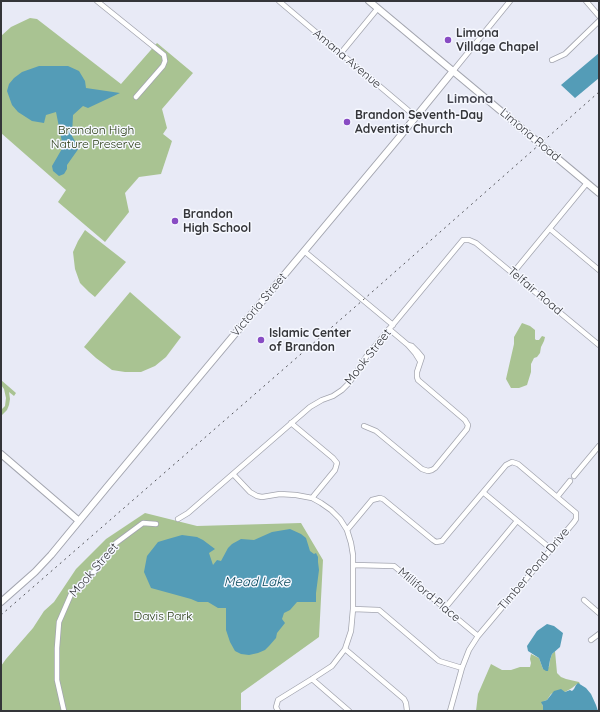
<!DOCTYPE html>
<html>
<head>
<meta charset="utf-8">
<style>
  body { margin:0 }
  #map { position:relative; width:600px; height:712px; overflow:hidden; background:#e8eaf6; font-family:Quicksand,sans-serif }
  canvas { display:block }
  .frame { position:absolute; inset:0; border:2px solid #343539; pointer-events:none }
</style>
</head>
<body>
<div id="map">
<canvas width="600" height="712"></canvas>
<div class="frame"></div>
</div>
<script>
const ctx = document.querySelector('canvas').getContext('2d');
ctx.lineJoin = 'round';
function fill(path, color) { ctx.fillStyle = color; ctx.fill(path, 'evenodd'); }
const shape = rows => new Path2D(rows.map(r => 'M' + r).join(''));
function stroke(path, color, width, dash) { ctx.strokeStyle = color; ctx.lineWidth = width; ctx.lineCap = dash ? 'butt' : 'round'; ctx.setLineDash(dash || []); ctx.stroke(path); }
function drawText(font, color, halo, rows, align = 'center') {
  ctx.font = font + ' Quicksand,sans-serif'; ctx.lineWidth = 3; ctx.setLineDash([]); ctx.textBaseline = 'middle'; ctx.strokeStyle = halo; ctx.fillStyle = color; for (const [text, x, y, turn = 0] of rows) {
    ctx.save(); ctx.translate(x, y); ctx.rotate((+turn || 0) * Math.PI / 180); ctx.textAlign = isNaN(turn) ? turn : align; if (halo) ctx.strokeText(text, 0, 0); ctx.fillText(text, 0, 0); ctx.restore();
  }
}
fill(shape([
  [30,18,37,19,121,84,157,43,193,73,162,109,167,128,163,134,172,141,161,174,139,177,125,193,129,212,105,242,58,202,66,190,1,133,1,36,11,27],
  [85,230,126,262,95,297,89,292,80,283,75,269,73,252,78,241],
  [130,292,181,337,166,357,155,366,141,372,125,372,112,370,96,358,84,347],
  [522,323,530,326,535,330,535,339,536,340,539,340,542,336,545,337,544,341,541,347,540,353,537,357,534,358,531,364,531,372,527,385,519,388,511,388,506,379,514,344,514,337],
  [1,380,16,393,14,396,9,392,10,399,9,405,7,410,1,416,1,410,5,406,6,398,4,389,1,385],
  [145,513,197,526,301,523,323,560,319,637,241,693,241,711,1,711,1,666,6,659,33,628,44,611,54,602,76,569,106,539],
  [555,651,557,673,561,677,566,679,579,682,580,684,577,684,572,688,565,692,557,691,551,694,547,700,544,701,542,704,543,706,543,711,476,711,478,694,491,664,502,670,511,670,520,667,530,667,531,663,530,659,531,654,539,658,543,669,549,667,550,660,552,654]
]), '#a9c392');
fill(shape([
  [599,53,599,78,575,98,561,85],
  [39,66,68,66,79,71,85,81,86,88,120,93,88,108,83,106,73,115,72,136,79,148,67,165,67,169,64,174,59,176,53,171,52,166,63,147,56,112,46,115,44,123,32,121,18,112,12,105,7,91,9,84,14,78,22,72],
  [290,529,301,534,306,538,310,551,314,554,316,553,318,557,318,562,319,570,316,593,316,602,297,602,290,610,284,613,282,619,285,623,277,633,276,638,269,646,265,650,258,653,249,655,241,654,235,651,230,642,226,630,226,608,218,608,208,602,198,602,191,599,151,588,144,572,147,556,158,542,168,539,182,535,197,537,203,540,215,549,209,553,213,565,217,560,221,561,228,548,232,544,241,539,254,540,272,532],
  [547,624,554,626,563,633,560,647,552,654,550,660,548,671,546,671,543,669,539,658,528,651,527,646,537,631],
  [578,683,586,688,591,694,596,705,598,711,543,711,543,706,541,702,547,700,554,691,561,689,565,692,570,690,572,691,574,689,576,685]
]), '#549cb7');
const street = shape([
  [97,1,164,55,165,61,163,66,136,97],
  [279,1,416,117],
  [586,1,599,16],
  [341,53,378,8],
  [552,60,565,54,599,21],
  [453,71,510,1],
  [550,229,599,270],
  [304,251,393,325],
  [513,273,587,183],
  [389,329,408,345,415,353,420,361],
  [291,423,333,458,337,463,335,470,312,498],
  [364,426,376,431,422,469,428,471,432,470,435,468,467,429,468,425,465,420,418,380,417,377,417,372,422,357,417,351,412,346,408,345],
  [233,474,250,492,257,496,262,497,280,494,296,495,312,498,321,503,331,510,340,519,347,530,351,543,353,555,353,609,351,631,345,649,332,666,312,679,278,700,276,707,278,711],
  [574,476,599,446],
  [484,493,551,549],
  [557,497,570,481],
  [178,519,188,513,310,407,322,400,333,396,342,390,348,384,354,376,366,357,463,240,469,240,476,243,599,345],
  [347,530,372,500,380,498,383,499,433,540,436,542,442,541,506,465,512,462,518,464,557,497,576,513,576,519,574,522,478,636,469,650,462,668,450,711],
  [353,565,394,566,478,636],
  [584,600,599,613],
  [445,608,517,521],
  [353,609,379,610,439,661,462,668],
  [591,640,599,634],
  [345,649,404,699,406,703,407,711],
  [312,679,349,711],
  [64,711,57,680,57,648,59,622,72,592,96,570,116,543,143,523,156,524]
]);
const secondary = shape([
  [369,1,599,193],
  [1,454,79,521],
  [1,602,35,572,51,555,107,487,397,140,453,71]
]);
stroke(street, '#a3a5af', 6);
stroke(secondary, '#a3a5af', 8);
stroke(street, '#fff', 4.5);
stroke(secondary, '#fff', 6);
stroke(shape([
  [1,615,363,300,599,92]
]), '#535459', 1, [2, 4]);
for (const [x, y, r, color] of [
  [448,40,4,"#884cc3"],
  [347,122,4,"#884cc3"],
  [175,221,4,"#884cc3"],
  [261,340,4,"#884cc3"]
]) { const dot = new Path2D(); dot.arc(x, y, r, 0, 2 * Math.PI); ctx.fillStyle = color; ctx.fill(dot); stroke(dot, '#f6f8ff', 1.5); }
drawText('bold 12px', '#343539', '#f6f8ff', [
  ["Limona",456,33],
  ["Village Chapel",456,47],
  ["Brandon Seventh-Day",355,115],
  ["Adventist Church",355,129],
  ["Brandon",183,214],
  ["High School",183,228],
  ["Islamic Center",269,333],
  ["of Brandon",269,347]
], 'left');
drawText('12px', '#343539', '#f6f8ff', [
  ["Amana Avenue",347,59,40],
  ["Limona Road",530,135,40],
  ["Telfair Road",535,291,40],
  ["Victoria Street",259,305,-50],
  ["Mook Street",368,357,-52],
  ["Timber Pond Drive",534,569,-50],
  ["Mook Street",94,570,-49],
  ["Milliford Place",429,595,40]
]);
drawText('12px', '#263910', '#f6f8ff', [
  ["Brandon High",96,130],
  ["Nature Preserve",96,144],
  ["Davis Park",163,616]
]);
drawText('bold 13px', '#43444e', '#f6f8ff', [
  ["Limona",470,99]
]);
drawText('italic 13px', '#06475b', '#f6f8ff', [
  ["Mead Lake",257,582]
]);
</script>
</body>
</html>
